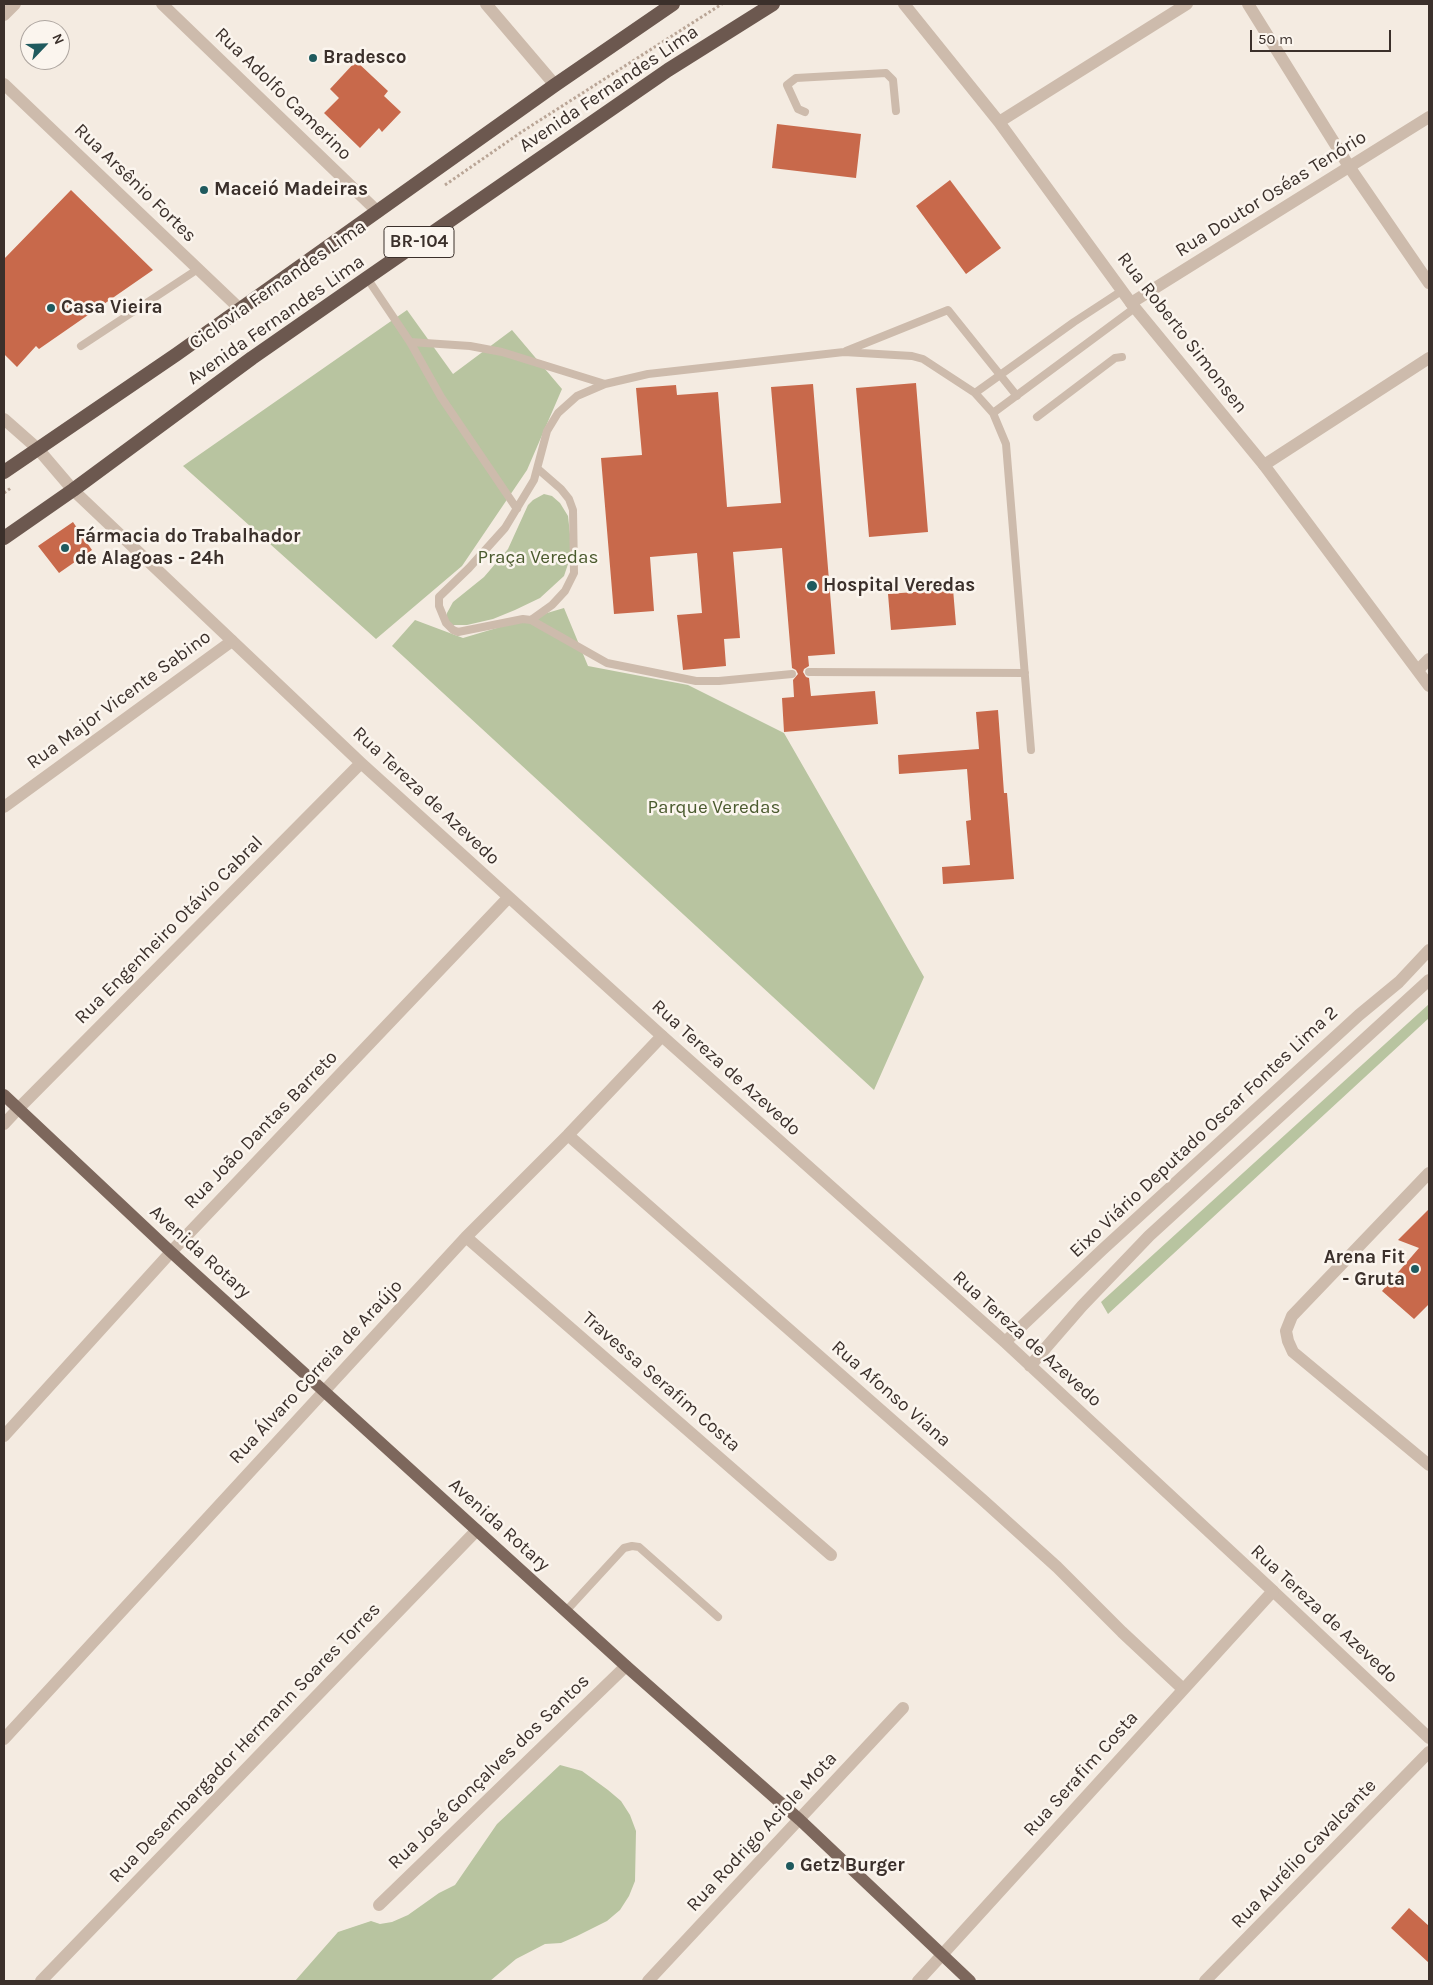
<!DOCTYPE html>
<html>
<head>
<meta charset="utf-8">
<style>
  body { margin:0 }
  #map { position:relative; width:1433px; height:1985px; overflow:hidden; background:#f4ebe1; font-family:Karla,sans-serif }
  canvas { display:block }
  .frame { position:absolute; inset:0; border:5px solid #3b302b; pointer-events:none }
  .north { position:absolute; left:20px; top:20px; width:50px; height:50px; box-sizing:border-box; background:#fbf5ee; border:1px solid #aea6a0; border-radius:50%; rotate:66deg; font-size:14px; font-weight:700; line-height:20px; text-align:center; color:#3b302b }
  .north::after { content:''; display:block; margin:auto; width:18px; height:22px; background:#1f5a5e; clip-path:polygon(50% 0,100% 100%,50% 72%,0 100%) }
  .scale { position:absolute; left:1250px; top:30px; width:141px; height:22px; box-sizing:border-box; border:2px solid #3b302b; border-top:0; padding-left:6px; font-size:15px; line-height:18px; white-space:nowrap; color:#3b302b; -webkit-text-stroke:4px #fbf5ee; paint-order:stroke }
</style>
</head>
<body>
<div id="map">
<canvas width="1433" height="1985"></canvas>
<div class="frame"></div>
<div class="north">N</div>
<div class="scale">50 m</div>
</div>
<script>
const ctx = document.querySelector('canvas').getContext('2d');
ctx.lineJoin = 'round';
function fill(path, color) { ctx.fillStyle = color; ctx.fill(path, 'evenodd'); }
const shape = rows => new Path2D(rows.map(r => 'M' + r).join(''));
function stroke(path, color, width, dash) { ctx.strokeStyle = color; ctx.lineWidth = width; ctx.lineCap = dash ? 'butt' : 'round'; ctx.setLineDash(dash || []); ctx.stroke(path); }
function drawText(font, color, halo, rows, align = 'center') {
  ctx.font = font + ' Karla,sans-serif'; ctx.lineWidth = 5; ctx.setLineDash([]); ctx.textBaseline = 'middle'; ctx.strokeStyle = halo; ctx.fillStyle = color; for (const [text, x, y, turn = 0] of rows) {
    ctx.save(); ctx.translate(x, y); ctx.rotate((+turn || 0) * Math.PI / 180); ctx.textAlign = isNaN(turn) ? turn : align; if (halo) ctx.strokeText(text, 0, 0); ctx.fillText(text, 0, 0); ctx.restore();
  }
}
fill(shape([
  [407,310,453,374,512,330,562,389,527,470,462,566,376,639,183,466],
  [544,494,552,496,560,503,568,516,572,552,564,576,540,598,515,610,493,619,467,625,453,625,447,621,447,613,453,602,484,577,508,549,528,505,533,500],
  [564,608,588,666,688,685,784,733,924,977,874,1090,392,646,415,620,463,638],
  [1429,1004,1429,1018,1108,1314,1101,1302],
  [560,1765,582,1771,608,1790,621,1801,630,1815,636,1831,635,1881,629,1896,620,1910,607,1921,577,1936,561,1943,545,1944,516,1959,490,1981,295,1981,338,1932,371,1921,380,1924,392,1922,408,1915,439,1893,455,1885,497,1824]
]), '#b8c4a0');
fill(shape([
  [356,61,388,91,384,96,401,112,382,132,379,128,360,148,324,113,339,98,330,89],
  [777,124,861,134,856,178,772,168],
  [950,180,1001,248,966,274,916,206],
  [71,190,153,270,39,349,36,346,17,367,4,354,4,259],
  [916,383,928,532,869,537,856,388],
  [813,384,835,654,808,656,809,666,804,669,803,672,806,677,809,678,811,696,875,691,878,724,784,732,782,698,794,697,793,680,798,674,796,670,792,668,782,548,733,552,740,638,724,639,726,666,683,670,677,615,702,613,697,553,650,557,654,611,614,614,601,458,642,455,636,388,676,385,677,395,718,392,727,507,781,503,771,387],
  [73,522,92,550,59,573,38,546],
  [953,589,956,625,891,630,888,594],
  [998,710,1004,793,1007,793,1014,879,943,884,942,867,970,865,966,821,971,820,967,769,899,774,898,755,979,749,976,712],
  [1429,1209,1429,1304,1414,1319,1382,1291,1419,1248,1398,1240],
  [1409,1908,1429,1926,1429,1963,1391,1928]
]), '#c8694b');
stroke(shape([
  [445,185,523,131,722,4],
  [4,493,11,488]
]), '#b9a596', 3, [2.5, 2.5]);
stroke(shape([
  [805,112,798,109,787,85,796,78,886,73,893,80,896,111],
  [367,278,410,342,441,397,517,509],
  [410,342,470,346,502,352,605,384],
  [81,346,198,269],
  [846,351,948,310,1017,396],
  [975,393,1074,322,1123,290],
  [993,413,1136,307],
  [1037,417,1115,358,1122,357],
  [531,620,552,605,565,591,574,573,573,510,569,499,561,489,538,469],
  [809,672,1025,673],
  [792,674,719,681,696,681,607,663,531,620,523,619,458,632,453,630,446,623,439,606,439,597,469,568,505,528,534,480,547,431,558,413,577,396,605,384,648,374,844,352,912,356,923,359,975,393,993,413,1006,444,1031,750],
  [566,1611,624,1548,632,1546,639,1547,718,1617]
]), '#cdbbac', 8);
stroke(shape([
  [162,4,378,212],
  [486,4,555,85],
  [1248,4,1350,168,1429,283],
  [4,15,15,4],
  [4,84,240,309],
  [1131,303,1429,117],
  [4,419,38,449],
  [1264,465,1429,358],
  [1418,670,1429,659],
  [4,807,232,641],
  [4,1124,18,1109],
  [568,1135,984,1501,1057,1567,1122,1632,1183,1689],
  [1429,1173,1292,1316,1286,1331,1288,1341,1293,1352,1429,1465],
  [466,1237,831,1555],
  [1273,1591,1429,1738],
  [4,1739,466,1237,568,1135,662,1036],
  [379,1905,626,1666],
  [648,1981,903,1708],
  [918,1981,941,1956],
  [1205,1981,1429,1752]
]), '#cdbbac', 12);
stroke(shape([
  [904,4,999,122,1131,303,1264,465,1429,686],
  [999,122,1187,4],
  [38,449,73,490,361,763,662,1036,1005,1342,1273,1591,941,1956],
  [18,1109,361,763],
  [1005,1342,1102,1250,1359,1015,1399,982,1429,950],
  [1030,1366,1082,1306,1149,1236,1429,980],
  [4,1436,171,1252,508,898],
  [41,1981,477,1530]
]), '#cdbbac', 12);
stroke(shape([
  [4,1095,171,1252,626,1666,800,1820,970,1981]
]), '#7d675c', 12);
stroke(shape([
  [4,472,177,354,555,85,673,4],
  [4,538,73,490,252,358,367,278,668,70,773,4]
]), '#6c584f', 14);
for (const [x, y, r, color] of [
  [313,58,5,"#1f5a5e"],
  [204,190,5,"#1f5a5e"],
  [51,308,5,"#1f5a5e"],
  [65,548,5,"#1f5a5e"],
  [812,586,6,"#1f5a5e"],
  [1415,1269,5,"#1f5a5e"],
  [790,1866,5,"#1f5a5e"]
]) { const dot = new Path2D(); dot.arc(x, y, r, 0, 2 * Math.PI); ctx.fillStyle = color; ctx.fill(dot); stroke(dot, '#fbf5ee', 2); }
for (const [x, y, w] of [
  [419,242,70]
]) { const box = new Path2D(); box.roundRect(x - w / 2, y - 15.5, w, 31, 4); ctx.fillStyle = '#fbf5ee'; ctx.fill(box); stroke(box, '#3b302b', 1); }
drawText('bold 18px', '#3b302b', null, [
  ["BR-104",419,242]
]);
drawText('bold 19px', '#3b302b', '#fbf5ee', [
  ["Bradesco",323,58],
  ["Maceió Madeiras",214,190],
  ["Casa Vieira",61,308],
  ["Fármacia do Trabalhador",75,537],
  ["de Alagoas - 24h",75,559],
  ["Hospital Veredas",823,586],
  ["Arena Fit",1405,1258,"right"],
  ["- Gruta",1405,1280,"right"],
  ["Getz Burger",800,1866]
], 'left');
drawText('19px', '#3b302b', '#fbf5ee', [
  ["Avenida Fernandes Lima",609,89,-34],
  ["Rua Adolfo Camerino",283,94,44],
  ["Rua Arsênio Fortes",135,183,44],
  ["Rua Doutor Oséas Tenório",1271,194,-32],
  ["Ciclovia Fernandes Lima",278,285,-35],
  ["Avenida Fernandes Lima",276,320,-35],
  ["Rua Roberto Simonsen",1182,333,52],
  ["Rua Major Vicente Sabino",119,700,-36],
  ["Rua Tereza de Azevedo",426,796,43],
  ["Rua Engenheiro Otávio Cabral",169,930,-45],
  ["Rua Tereza de Azevedo",726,1068,42],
  ["Rua João Dantas Barreto",261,1130,-46],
  ["Eixo Viário Deputado Oscar Fontes Lima 2",1204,1132,-43],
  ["Avenida Rotary",200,1252,42],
  ["Rua Tereza de Azevedo",1027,1339,42],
  ["Rua Álvaro Correia de Araújo",316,1372,-47],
  ["Travessa Serafim Costa",661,1382,41],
  ["Rua Afonso Viana",891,1394,41],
  ["Avenida Rotary",499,1525,42],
  ["Rua Tereza de Azevedo",1324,1614,43],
  ["Rua Desembargador Hermann Soares Torres",245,1743,-46],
  ["Rua José Gonçalves dos Santos",489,1772,-44],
  ["Rua Serafim Costa",1081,1774,-48],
  ["Rua Rodrigo Aciole Mota",762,1832,-47],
  ["Rua Aurélio Cavalcante",1304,1854,-46]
]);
drawText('19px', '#4a5a2e', '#fbf5ee', [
  ["Praça Veredas",538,558],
  ["Parque Veredas",714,808]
]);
</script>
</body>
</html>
